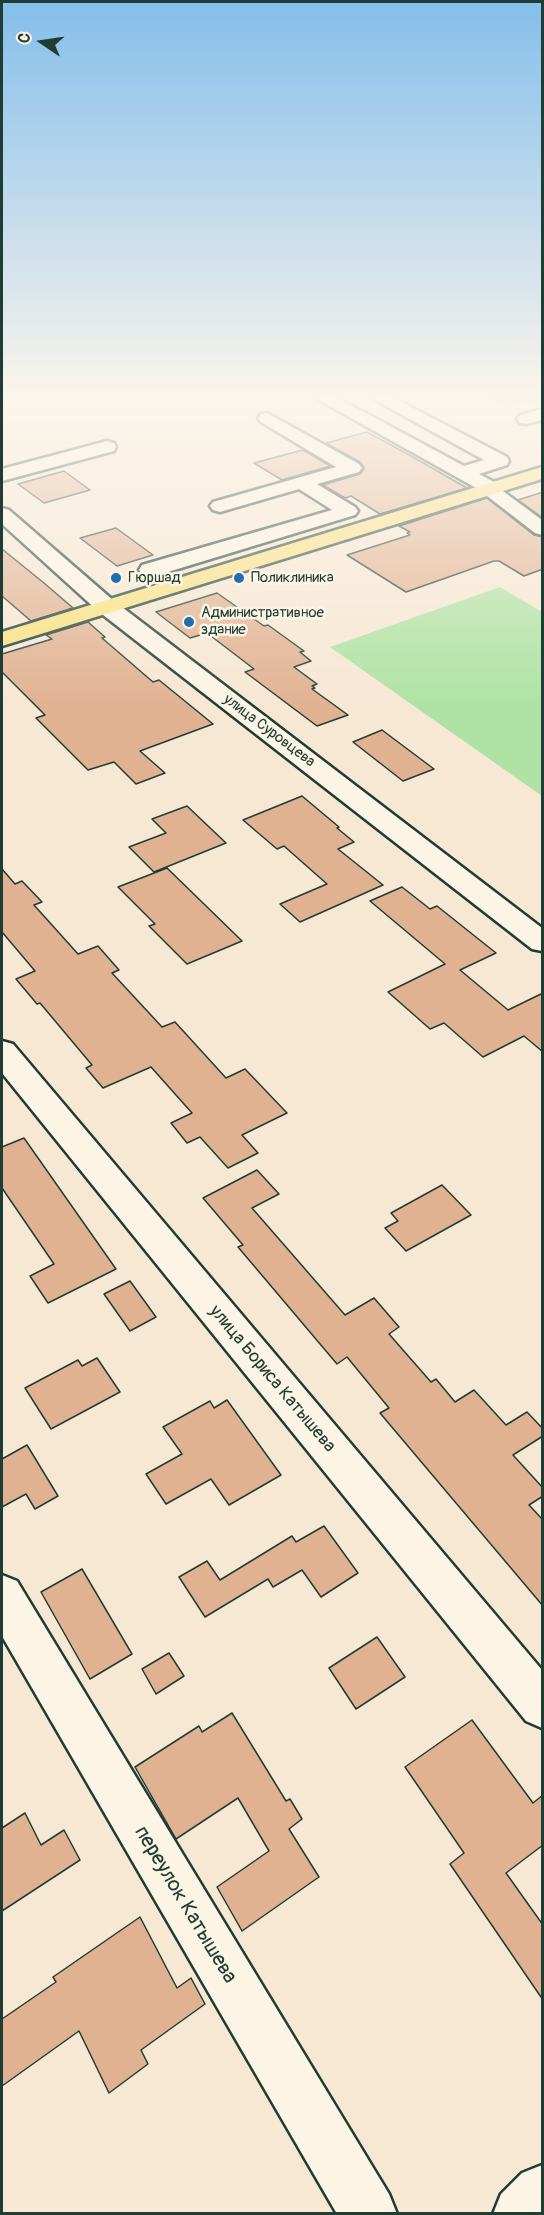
<!DOCTYPE html>
<html>
<head>
<meta charset="utf-8">
<style>
  body { margin:0 }
  #map { position:relative; width:544px; height:2215px; overflow:hidden; background:#f7e8d4; font-family:Pangolin,sans-serif }
  canvas { display:block }
  .frame { position:absolute; inset:0; border:3px solid #1f3d34; pointer-events:none }
  .north { position:absolute; left:12px; top:12px; width:60px; height:60px; -webkit-text-stroke:4px #fcf5e5; paint-order:stroke; rotate:283deg; font-size:16px; font-weight:700; line-height:24px; text-align:center; color:#1f3d34 }
  .north::after { content:''; display:block; margin:auto; width:21px; height:27px; background:#1f3d34; clip-path:polygon(50% 0,100% 100%,50% 72%,0 100%) }
</style>
</head>
<body>
<div id="map">
<canvas width="544" height="2215"></canvas>
<div class="frame"></div>
<div class="north">С</div>
</div>
<script>
const ctx = document.querySelector('canvas').getContext('2d');
ctx.lineJoin = 'round';
function fill(path, color) { ctx.fillStyle = color; ctx.fill(path, 'evenodd'); }
const shape = rows => new Path2D(rows.map(r => 'M' + r).join(''));
function stroke(path, color, width, dash) { ctx.strokeStyle = color; ctx.lineWidth = width; ctx.lineCap = dash ? 'butt' : 'round'; ctx.setLineDash(dash || []); ctx.stroke(path); }
function drawText(font, color, halo, rows, align = 'center') {
  ctx.font = font + ' Pangolin,sans-serif'; ctx.lineWidth = 5; ctx.setLineDash([]); ctx.textBaseline = 'middle'; ctx.strokeStyle = halo; ctx.fillStyle = color; for (const [text, x, y, turn = 0] of rows) {
    ctx.save(); ctx.translate(x, y); ctx.rotate((+turn || 0) * Math.PI / 180); ctx.textAlign = isNaN(turn) ? turn : align; if (halo) ctx.strokeText(text, 0, 0); ctx.fillText(text, 0, 0); ctx.restore();
  }
}
fill(shape([
  [482,396,542,396,542,404,534,407,525,402,506,408],
  [500,587,542,612,542,796,330,647]
]), '#afe2a4');
const building = shape([
  [367,432,411,456,467,488,380,514,351,496,345,498,323,485,360,474,364,468,360,462,326,443,367,432],
  [303,450,330,466,282,480,254,463,303,450],
  [64,471,90,490,44,503,18,484,64,471],
  [543,492,543,518,518,500,543,492],
  [487,498,534,535,543,537,543,569,524,576,499,561,494,561,406,592,347,555,410,535,407,533,410,532,399,526,487,498],
  [116,528,153,555,117,566,80,538,116,528],
  [2,549,44,583,73,608,31,621,2,596,2,549],
  [217,593,264,626,268,625,304,651,300,652,311,661,294,667,317,684,312,686,315,688,312,689,348,715,317,726,245,672,254,669,207,633,190,638,156,612,217,593],
  [88,622,105,637,102,638,153,682,159,680,213,724,140,751,165,773,136,784,114,762,88,770,36,718,45,715,2,672,2,654,52,639,46,635,88,622],
  [382,730,434,769,403,781,353,742,382,730],
  [302,796,339,827,337,828,354,842,338,849,383,885,300,922,280,904,327,884,284,846,277,849,243,820,302,796],
  [187,806,226,843,154,872,129,847,166,833,152,819,187,806],
  [167,868,242,941,187,964,149,926,155,924,118,887,167,868],
  [2,869,15,884,22,881,42,902,34,905,78,954,98,946,119,970,112,973,162,1027,175,1022,226,1078,245,1069,287,1113,242,1135,258,1153,228,1168,200,1137,187,1143,171,1123,192,1113,151,1067,103,1088,86,1068,92,1065,40,1003,37,1004,16,979,35,971,2,932,2,869],
  [402,887,430,909,437,906,496,953,460,970,508,1010,543,993,543,1052,524,1036,483,1057,444,1023,430,1029,388,992,445,964,370,901,402,887],
  [24,1138,116,1269,48,1303,30,1276,54,1264,2,1188,2,1147,24,1138],
  [257,1170,279,1194,252,1208,345,1315,374,1298,399,1327,389,1334,431,1382,436,1379,455,1402,474,1390,506,1425,527,1412,543,1429,543,1436,513,1455,543,1488,543,1496,529,1505,543,1520,543,1606,380,1413,389,1408,347,1357,337,1364,238,1247,243,1245,203,1198,257,1170],
  [442,1185,471,1215,406,1251,385,1228,398,1221,391,1213,442,1185],
  [130,1281,156,1317,130,1331,104,1294,130,1281],
  [97,1358,120,1392,51,1429,25,1388,78,1360,82,1366,97,1358],
  [227,1400,281,1475,229,1505,211,1479,166,1504,146,1474,182,1454,163,1427,210,1401,214,1408,227,1400],
  [27,1445,58,1496,35,1509,26,1494,2,1507,2,1459,27,1445],
  [324,1526,358,1573,321,1597,302,1570,273,1587,268,1579,205,1617,179,1577,207,1561,220,1580,292,1536,296,1542,324,1526],
  [82,1569,132,1654,90,1679,41,1592,82,1569],
  [377,1637,405,1677,356,1709,329,1668,377,1637],
  [169,1653,184,1676,156,1694,142,1669,169,1653],
  [232,1713,286,1801,290,1799,302,1819,289,1829,319,1877,242,1931,217,1887,269,1851,238,1798,176,1839,135,1767,199,1726,202,1732,232,1713],
  [472,1720,533,1803,543,1795,543,1845,506,1873,543,1925,543,2000,450,1864,464,1853,405,1767,472,1720],
  [25,1813,41,1845,64,1830,80,1860,2,1911,2,1828,25,1813],
  [140,1917,177,1988,191,1978,205,2004,141,2050,148,2064,109,2093,79,2031,2,2086,2,2019,56,1982,53,1977,140,1917]
]);
fill(building, '#e1b292');
stroke(building, '#1f3d34', 1.5);
const minor = shape([
  [312,396,334,396,464,466,484,460,368,396,390,396,507,457,509,461,507,465,479,474,498,484,500,489,542,520,542,535,535,533,478,489,312,396],
  [542,409,542,420,526,424,520,423,517,419,520,415,542,409],
  [267,413,359,464,362,468,359,472,317,484,355,507,358,511,355,515,158,575,150,576,142,575,139,570,142,565,332,510,299,489,220,512,213,510,210,506,213,502,336,467,261,422,258,418,261,414,267,413],
  [107,441,114,443,116,447,114,451,2,481,2,469,107,441],
  [2,508,9,510,114,601,542,928,542,951,532,949,98,611,2,524,2,508],
  [2,1041,13,1044,542,1670,542,1728,526,1721,2,1073,2,1041],
  [2,1575,17,1581,389,2194,397,2214,337,2214,2,1636,2,1575],
  [542,2165,542,2214,493,2214,501,2194,522,2173,542,2165]
]);
const major = shape([
  [542,467,542,479,2,646,2,632,542,467]
]);
stroke(minor, '#1f3d34', 5);
stroke(major, '#1f3d34', 5);
fill(minor, '#fcf5e5');
fill(major, '#fae180');
const sky = ctx.createLinearGradient(0, 0, 0, 707);
sky.addColorStop(0, '#84beeb');
sky.addColorStop(0.56, '#fbf5ec');
sky.addColorStop(1, '#fbf5ec00');
ctx.fillStyle = sky;
ctx.fillRect(0, 0, 544, 707);
for (const [x, y, r, color] of [
  [116,578,6,"#1f6fb2"],
  [239,578,6,"#1f6fb2"],
  [189,622,6,"#1f6fb2"]
]) { const dot = new Path2D(); dot.arc(x, y, r, 0, 2 * Math.PI); ctx.fillStyle = color; ctx.fill(dot); stroke(dot, '#fcf5e5', 2); }
drawText('15px', '#1f3d34', '#fcf5e5', [
  ["Гюршад",128,578],
  ["Поликлиника",251,578],
  ["Административное",201,613],
  ["здание",201,630]
], 'left');
drawText('15px', '#1f3d34', '#fcf5e5', [
  ["улица Суровцева",269,731,37]
]);
drawText('18px', '#1f3d34', '#fcf5e5', [
  ["улица Бориса Катышева",272,1379,50]
]);
drawText('21px', '#1f3d34', '#fcf5e5', [
  ["переулок Катышева",185,1905,59]
]);
</script>
</body>
</html>
